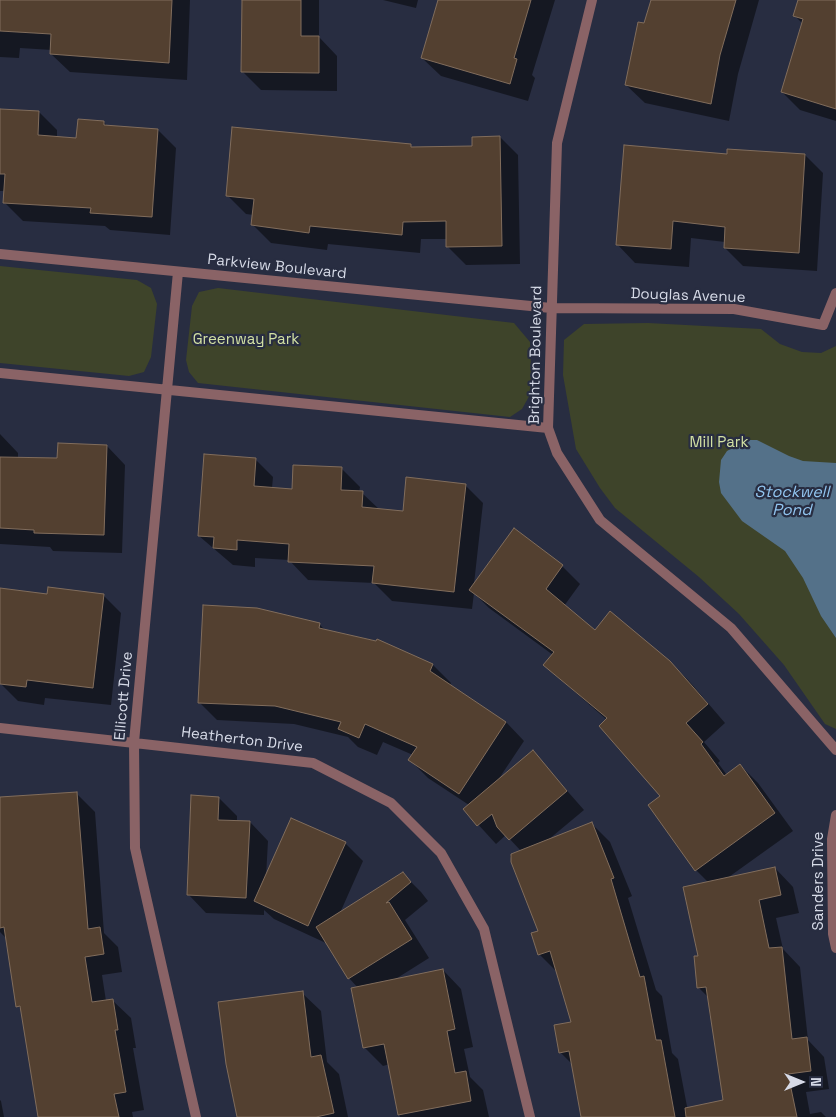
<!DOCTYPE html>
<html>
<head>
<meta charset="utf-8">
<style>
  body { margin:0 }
  #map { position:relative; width:836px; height:1117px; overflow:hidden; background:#282d41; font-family:"Space Grotesk",sans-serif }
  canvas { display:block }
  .north { position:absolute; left:776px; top:1057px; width:50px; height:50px; -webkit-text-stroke:4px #282d41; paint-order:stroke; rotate:90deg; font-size:14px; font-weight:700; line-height:20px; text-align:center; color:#d6dae7 }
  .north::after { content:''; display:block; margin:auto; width:18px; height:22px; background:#d6dae7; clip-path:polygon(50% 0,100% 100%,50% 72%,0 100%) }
</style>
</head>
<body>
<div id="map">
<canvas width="836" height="1117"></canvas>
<div class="north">N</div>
</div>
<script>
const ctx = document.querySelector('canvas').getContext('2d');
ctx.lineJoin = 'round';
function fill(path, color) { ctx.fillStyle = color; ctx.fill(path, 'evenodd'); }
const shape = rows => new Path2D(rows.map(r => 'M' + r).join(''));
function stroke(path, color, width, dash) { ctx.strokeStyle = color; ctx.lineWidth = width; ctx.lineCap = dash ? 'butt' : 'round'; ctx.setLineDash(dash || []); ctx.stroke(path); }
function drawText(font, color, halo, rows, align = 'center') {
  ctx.font = font + ' "Space Grotesk",sans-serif'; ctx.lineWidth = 4.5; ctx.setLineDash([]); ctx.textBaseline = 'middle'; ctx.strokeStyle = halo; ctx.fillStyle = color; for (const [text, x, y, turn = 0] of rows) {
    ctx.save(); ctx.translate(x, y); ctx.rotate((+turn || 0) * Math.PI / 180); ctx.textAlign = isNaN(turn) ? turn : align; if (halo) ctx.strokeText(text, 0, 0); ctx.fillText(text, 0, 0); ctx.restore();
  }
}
fill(shape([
  [0,266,137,280,151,288,157,304,151,357,144,372,129,376,0,363],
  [218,288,514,323,530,342,532,391,522,409,510,417,198,383,189,372,186,360,192,306,199,292],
  [648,323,761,329,780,344,802,352,821,353,836,346,836,729,825,724,784,665,739,614,699,577,615,508,600,488,576,449,563,375,564,340,584,324]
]), '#3e442a');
fill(shape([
  [747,440,757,440,789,456,803,461,836,463,836,638,821,616,803,578,785,551,742,521,721,493,719,482,721,460,727,451]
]), '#547189');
fill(shape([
  [0,0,190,0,187,80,70,72,51,54,52,50,20,48,19,58,0,57],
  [243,0,319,0,319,37,337,56,337,91,261,90,243,72],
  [383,0,418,0,416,8],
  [440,0,555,0,532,75,535,78,528,101,441,76,422,58],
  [652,0,759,0,738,74,729,121,645,103,626,85],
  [800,0,836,0,836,121,800,110,782,92,803,24,794,15],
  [0,110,39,112,57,130,57,138,77,139,104,122,108,127,158,130,176,148,170,235,110,230,105,226,23,221,4,202,5,191,0,191],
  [500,137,518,155,520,264,466,265,448,247,447,239,421,239,420,253,328,244,327,250,271,243,253,225,254,215,246,214,228,196,410,145,413,148,474,147],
  [728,155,805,155,823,173,817,271,743,266,725,248,725,242,691,238,689,267,635,263,617,244],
  [0,434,18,453,18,458,58,460,107,446,125,465,122,553,53,551,50,547,0,544],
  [255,459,273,477,272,488,293,490,341,468,360,487,359,493,362,493,380,510,404,512,465,485,483,503,474,584,562,566,580,584,564,606,595,632,670,662,689,681,725,723,704,742,720,761,718,763,727,775,740,765,758,783,793,831,726,879,775,868,793,887,799,913,776,918,783,949,800,967,808,1040,824,1057,829,1089,806,1092,810,1114,821,1112,826,1117,725,1117,713,1019,710,1017,708,997,698,987,709,883,696,870,662,797,607,720,544,665,553,655,489,608,474,593,472,609,392,601,374,583,308,580,289,560,255,558,255,567,233,565,199,536],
  [0,589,48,595,103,595,121,613,111,705,45,698,44,705,18,701,0,683],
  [319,624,325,630,378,641,433,665,451,683,450,686,506,722,524,741,498,780,533,752,584,810,548,840,592,824,610,842,632,896,628,898,656,990,662,996,672,1053,678,1059,689,1117,582,1117,573,1065,560,1052,573,1023,558,973,539,954,539,931,510,856,521,851,506,835,496,844,464,809,469,805,428,778,410,760,413,755,383,742,377,755,358,747,348,737,294,724,217,720,199,702],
  [76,793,95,812,104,933,118,947,122,972,102,975,106,1001,112,1000,131,1018,136,1048,133,1048,144,1110,132,1112,133,1117,39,1117,22,1010,18,1006,7,939,0,932,0,798],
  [219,798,237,816,237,822,250,822,268,841,266,877,345,843,363,861,340,913,403,874,421,892,428,901,405,920,429,958,394,980,443,970,461,989,473,1047,464,1049,470,1077,483,1090,489,1117,400,1117,390,1064,383,1066,364,1047,358,988,349,978,328,944,274,919,264,910,264,915,206,913,188,894],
  [302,993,321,1011,327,1062,339,1074,348,1117,238,1117],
  [0,1100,1,1101,4,1117,0,1117]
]), '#0007');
const building = shape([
  [0,0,172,0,169,63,50,54,51,34,0,31,0,0],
  [242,0,301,0,301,36,319,36,319,73,241,72,242,0],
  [438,0,531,0,514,58,517,59,510,84,421,58,438,0],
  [651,0,736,0,720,55,711,104,625,85,638,22,644,23,651,0],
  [798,0,836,0,836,109,781,92,803,19,793,16,798,0],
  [0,109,39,111,38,135,76,138,78,119,104,121,104,125,158,129,152,217,90,213,91,208,3,203,5,174,0,174,0,109],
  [232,127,411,144,411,147,472,146,472,137,500,136,502,246,446,247,446,221,403,222,402,235,310,226,309,233,251,225,254,199,226,196,232,127],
  [624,145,727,154,727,149,805,154,799,253,724,248,725,227,673,221,671,249,616,245,624,145],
  [58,443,107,445,104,535,34,533,34,530,0,528,0,457,57,458,58,443],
  [204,454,256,458,254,486,292,489,293,465,342,467,341,490,363,491,362,507,403,511,406,477,466,484,454,592,372,583,374,566,288,562,289,544,237,540,237,550,213,548,214,537,198,536,204,454],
  [514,528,563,565,546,589,595,630,610,611,670,661,708,704,686,723,703,742,701,744,724,776,740,764,775,813,695,871,648,805,660,796,599,726,607,718,543,665,554,652,469,590,514,528],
  [48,587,104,594,93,688,27,680,26,687,0,684,0,588,47,594,48,587],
  [203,605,257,608,320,623,319,628,376,641,377,639,433,664,430,671,506,722,459,794,408,760,417,747,365,724,359,738,338,729,341,722,275,706,198,703,203,605],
  [533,750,567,791,509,840,497,827,492,814,477,826,463,809,533,750],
  [77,792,88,929,100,927,104,954,85,957,92,1002,113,999,118,1030,115,1030,126,1092,114,1094,119,1117,38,1117,20,1006,16,1007,4,927,0,928,0,797,77,792],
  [191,795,219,797,218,820,250,821,246,898,187,895,191,795],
  [291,818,346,842,308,926,254,901,291,818],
  [592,822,614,878,611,879,640,977,644,976,656,1040,661,1040,675,1117,581,1117,569,1051,559,1053,554,1025,571,1022,550,951,538,955,531,933,538,931,511,862,511,854,592,822],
  [775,867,781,895,759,900,769,948,782,947,792,1039,807,1037,811,1071,788,1074,797,1117,686,1117,685,1108,723,1100,706,987,697,988,694,956,698,956,683,887,775,867],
  [403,872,411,882,386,903,389,902,412,939,348,979,316,927,403,872],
  [443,969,455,1029,447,1031,455,1073,466,1071,471,1101,398,1115,384,1044,363,1048,351,988,443,969],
  [303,991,311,1057,321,1055,334,1113,316,1117,237,1117,226,1064,218,1002,303,991]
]);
fill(building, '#534030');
stroke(building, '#816d5c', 1);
stroke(shape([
  [592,0,557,143,548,428,557,453,600,520,731,628,836,750],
  [0,254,551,308,734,309,823,325,836,293],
  [178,272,134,742,135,848,196,1117],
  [0,373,548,428],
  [0,728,313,763,391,803,441,853,484,929,530,1117],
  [836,815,832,839,833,934,836,948]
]), '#8a6366', 10);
drawText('15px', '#d6dae7', '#282d41', [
  ["Parkview Boulevard",277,267,6],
  ["Douglas Avenue",688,296,2],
  ["Brighton Boulevard",536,355,-89],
  ["Ellicott Drive",124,696,-85],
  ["Heatherton Drive",242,740,7],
  ["Sanders Drive",819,881,-90]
]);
drawText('15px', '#d2e0a3', '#282d41', [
  ["Greenway Park",246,340],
  ["Mill Park",719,443]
]);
drawText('italic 16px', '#91c4ef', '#282d41', [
  ["Stockwell",792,493],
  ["Pond",792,511]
]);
</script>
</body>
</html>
